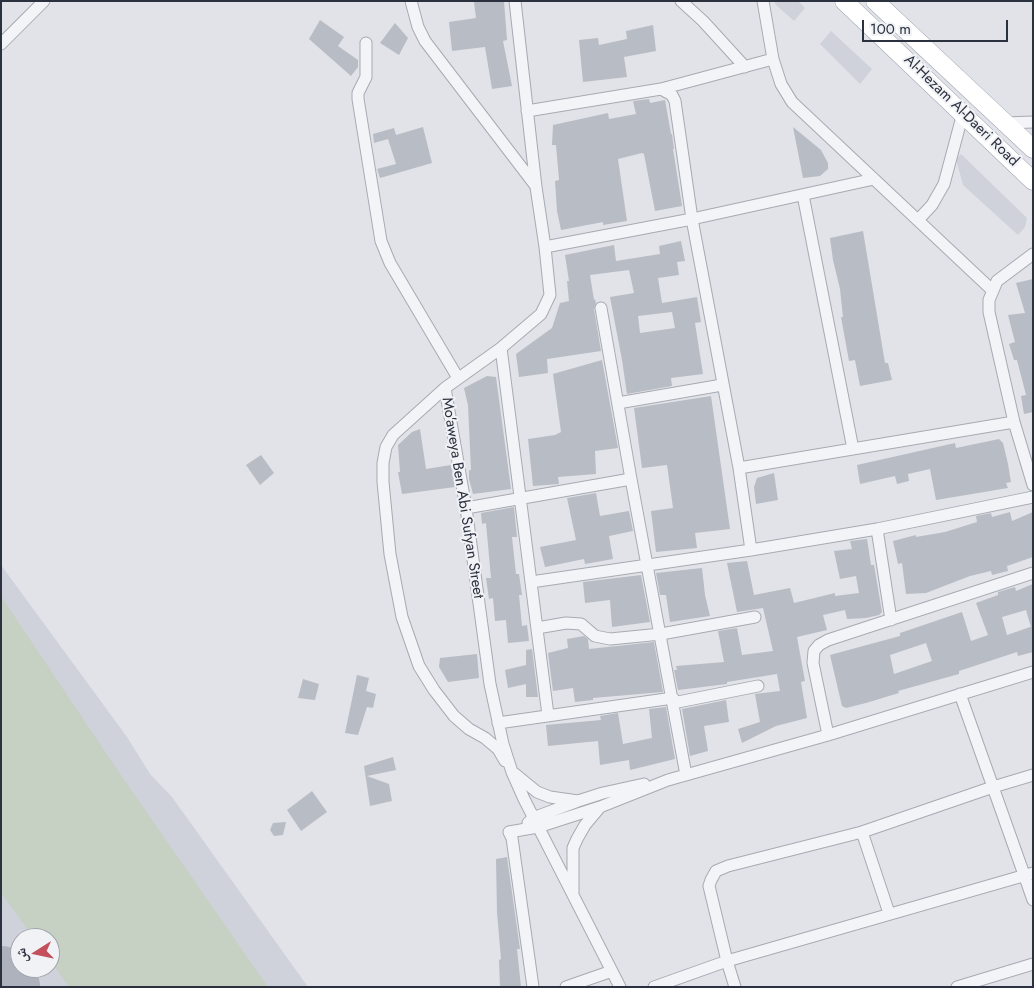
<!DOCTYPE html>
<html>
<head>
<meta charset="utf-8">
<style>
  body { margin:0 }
  #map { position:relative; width:1034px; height:988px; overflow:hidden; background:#e1e3e8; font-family:Jost,"Noto Naskh Arabic",sans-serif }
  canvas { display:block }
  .frame { position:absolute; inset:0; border:2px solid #2b313e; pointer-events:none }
  .north { position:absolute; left:10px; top:928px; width:50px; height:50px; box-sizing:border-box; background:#f0f2f6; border:1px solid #a1a5ac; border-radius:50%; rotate:260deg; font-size:14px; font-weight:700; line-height:20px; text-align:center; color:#2b313e }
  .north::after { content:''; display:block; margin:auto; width:18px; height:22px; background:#c2515d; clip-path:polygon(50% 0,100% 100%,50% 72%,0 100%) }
  .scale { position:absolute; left:862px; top:20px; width:146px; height:22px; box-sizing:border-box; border:2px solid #2b313e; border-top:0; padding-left:6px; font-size:15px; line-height:18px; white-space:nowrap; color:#2b313e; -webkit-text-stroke:4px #f0f2f6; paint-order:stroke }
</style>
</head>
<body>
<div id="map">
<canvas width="1034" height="988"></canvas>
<div class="frame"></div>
<div class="north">ش</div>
<div class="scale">100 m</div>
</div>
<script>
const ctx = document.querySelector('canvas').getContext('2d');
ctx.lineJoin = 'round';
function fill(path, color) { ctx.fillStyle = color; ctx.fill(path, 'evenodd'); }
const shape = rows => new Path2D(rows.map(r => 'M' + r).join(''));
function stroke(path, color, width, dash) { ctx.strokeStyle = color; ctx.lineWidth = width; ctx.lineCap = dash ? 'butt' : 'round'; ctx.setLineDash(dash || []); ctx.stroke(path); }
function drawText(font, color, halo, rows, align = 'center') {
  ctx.font = font + ' Jost,sans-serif'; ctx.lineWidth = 4; ctx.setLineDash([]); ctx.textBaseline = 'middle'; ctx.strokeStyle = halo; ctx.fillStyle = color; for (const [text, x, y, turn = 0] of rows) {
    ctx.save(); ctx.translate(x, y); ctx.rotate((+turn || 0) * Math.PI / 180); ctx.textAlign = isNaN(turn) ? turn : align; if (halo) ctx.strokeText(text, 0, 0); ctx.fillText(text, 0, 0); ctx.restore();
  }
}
fill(shape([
  [775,1,798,1,805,8,794,21,775,4],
  [831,31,872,69,860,84,820,44],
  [961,154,1027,218,1025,227,1018,235,963,185,956,159],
  [1,565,127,737,150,774,172,797,308,987,1,987],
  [20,938,50,938,50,968,20,968]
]), '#cfd2da');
fill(shape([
  [1,596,116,768,268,987,69,987,50,960,50,938,34,938,1,893]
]), '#c6d1c3');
stroke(shape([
  [1,979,7,987]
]), '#aeb2bc', 66);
fill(shape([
  [504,1,507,40,503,41,512,86,492,89,485,47,452,51,449,22,476,18,474,2],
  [320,20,344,37,338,46,358,60,358,67,351,76,309,39],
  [395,23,408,38,399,55,380,43],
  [653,25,656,51,624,57,627,77,583,82,579,40,598,38,599,45,627,39,626,31],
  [649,99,650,103,665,100,671,134,672,134,674,149,673,149,682,206,655,211,644,154,642,153,618,159,627,221,603,225,603,222,561,230,557,211,555,181,559,180,556,145,552,145,553,125,608,113,609,119,636,114,633,101],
  [423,127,432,163,380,178,377,169,396,164,388,139,374,143,373,134,394,128,396,135],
  [793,127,821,150,828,163,828,169,820,176,803,178],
  [863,231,885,363,888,363,892,380,860,386,855,360,849,361,841,317,843,317,840,289,833,260,830,238],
  [681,241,685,261,677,262,679,275,658,278,662,303,697,297,701,322,695,323,703,374,671,378,672,386,627,394,622,360,610,297,634,293,629,270,590,275,594,300,595,299,596,303,594,309,601,351,547,359,548,373,519,377,516,354,552,328,560,303,569,301,567,281,569,281,565,255,614,245,616,261,660,254,659,246],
  [672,312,675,328,640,333,638,316],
  [1033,279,1033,412,1024,414,1021,396,1026,395,1017,360,1014,360,1009,344,1015,342,1008,315,1025,313,1016,283],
  [602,360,618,448,595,451,596,474,558,477,559,484,533,486,528,439,555,435,561,432,553,374],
  [487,376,496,377,511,489,473,494,469,479,469,470,471,470,468,405,464,388],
  [711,396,730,529,695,533,697,548,656,552,651,511,673,508,667,465,642,468,634,408],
  [420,429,426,469,451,465,455,487,402,494,398,472,400,472,398,445,412,432],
  [999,439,1003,443,1008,464,1011,482,1006,483,1008,488,936,500,930,469,908,474,909,481,897,484,895,476,860,484,857,465,955,443,956,448],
  [261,455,274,473,260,485,246,465],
  [774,473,778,500,756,504,754,487,757,478],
  [596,493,600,516,629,511,633,531,609,536,613,559,585,564,584,559,545,567,540,547,576,540,567,498],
  [514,507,517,537,512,537,516,574,519,574,522,595,519,595,522,626,527,625,529,641,508,643,506,620,495,621,493,598,489,599,486,578,491,578,486,523,482,524,481,513],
  [1010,512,1012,521,1033,512,1033,557,1007,566,1008,571,992,575,991,571,970,576,926,593,906,594,902,563,898,564,893,541,916,535,916,537,945,532,977,522,976,516,991,513,992,517],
  [867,539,871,565,874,565,882,612,879,615,866,618,847,619,845,610,823,615,827,630,797,637,805,681,801,682,807,718,776,726,742,743,738,729,760,722,755,694,780,691,777,674,727,682,727,684,678,690,674,670,677,670,676,666,724,662,718,631,737,628,742,655,773,651,763,608,737,612,727,563,747,561,754,595,790,588,794,603,835,593,835,596,859,593,856,576,840,579,834,551,852,549,850,541],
  [702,568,705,595,710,616,670,622,666,595,660,595,656,573],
  [641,575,650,622,612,627,610,600,585,603,583,582],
  [1033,584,1033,626,1031,627,1026,610,1002,617,1007,635,1033,626,1033,652,1018,656,1017,652,959,671,959,674,898,691,899,693,866,703,846,708,842,706,830,655,900,636,900,633,962,612,971,641,988,635,976,603,998,595,998,592,1015,587,1016,591],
  [926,643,932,661,894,674,890,655],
  [584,636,588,639,589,649,654,642,663,692,593,698,593,700,575,702,573,688,553,691,548,653,568,648,567,639],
  [532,649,538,697,526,697,526,684,508,688,505,670,526,665,526,650],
  [477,654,479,678,448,682,439,667,440,658],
  [357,675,369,678,366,691,376,694,373,708,367,707,358,735,345,733],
  [303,679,319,684,315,700,298,698],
  [726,700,729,722,704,726,708,751,690,756,682,709],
  [666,707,675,759,630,770,629,760,600,765,598,741,548,746,546,725,601,720,600,716,618,713,623,744,652,738,649,709],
  [393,757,396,770,367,776,389,784,392,801,370,806,364,766],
  [312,791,327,812,301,831,287,810],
  [286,822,283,835,274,836,270,830,273,823],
  [507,857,520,949,517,949,521,987,500,987,499,960,501,959,497,912,496,859]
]), '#b8bcc4');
const minor = shape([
  [411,1,418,27,425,41,535,185],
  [515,1,536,187,545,247,550,295,541,314,501,348,445,388,466,508,490,684,503,744,512,772,524,799,620,987],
  [681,1,703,21,745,67],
  [763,1,773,59,781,84,792,102,992,290],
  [366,43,366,77,358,93,358,99,381,241,390,263,458,378],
  [1,44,44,1],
  [661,89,773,59],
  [527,111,661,89,672,95,675,101,692,219,739,468,751,550],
  [1006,123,1033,122],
  [803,195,853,449],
  [918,220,932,205,944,184,963,113],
  [545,247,692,219,874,179],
  [1033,254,997,281,989,300,989,312,1014,422,1033,485],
  [601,308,631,479,686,775],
  [501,348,548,715],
  [445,388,393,435,386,447,383,463,383,482,390,554,402,617,419,666,434,690,454,716,469,729,485,738,498,749,505,761],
  [618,403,722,385],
  [739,468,1014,422],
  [466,508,631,479],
  [877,529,891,620],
  [531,582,751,550,877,529,1033,497],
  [537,628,566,623,581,624,595,636,610,639,661,634,755,617],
  [960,694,1033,900],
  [673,703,758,686],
  [498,723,673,698],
  [828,735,813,663,814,651,819,645,828,640,1033,573],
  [515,774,537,792,550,797,578,801],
  [528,823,533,818,578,801,603,793,644,784],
  [862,832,889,913],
  [573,892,573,848,577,839,585,825,600,807],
  [533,987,512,838,509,832,538,827,600,807,668,780,828,735,1033,672],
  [566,987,612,971],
  [654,987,727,961,1033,873],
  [735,987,727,961,709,886,711,880,716,871,728,866,862,832,993,787,1033,775],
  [957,987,1033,964]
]);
const primary = shape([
  [844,1,1033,181],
  [875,1,1033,149]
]);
stroke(minor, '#a7aab2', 13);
stroke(primary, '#a1a7b3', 19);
stroke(minor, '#f3f4f7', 11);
stroke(primary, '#fff', 18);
drawText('15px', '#2b313e', '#f0f2f6', [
  ["Al-Hezam Al-Daeri Road",961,111,44],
  ["Mo'aweya Ben Abi Sufyan Street",462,498,81]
]);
</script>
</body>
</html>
